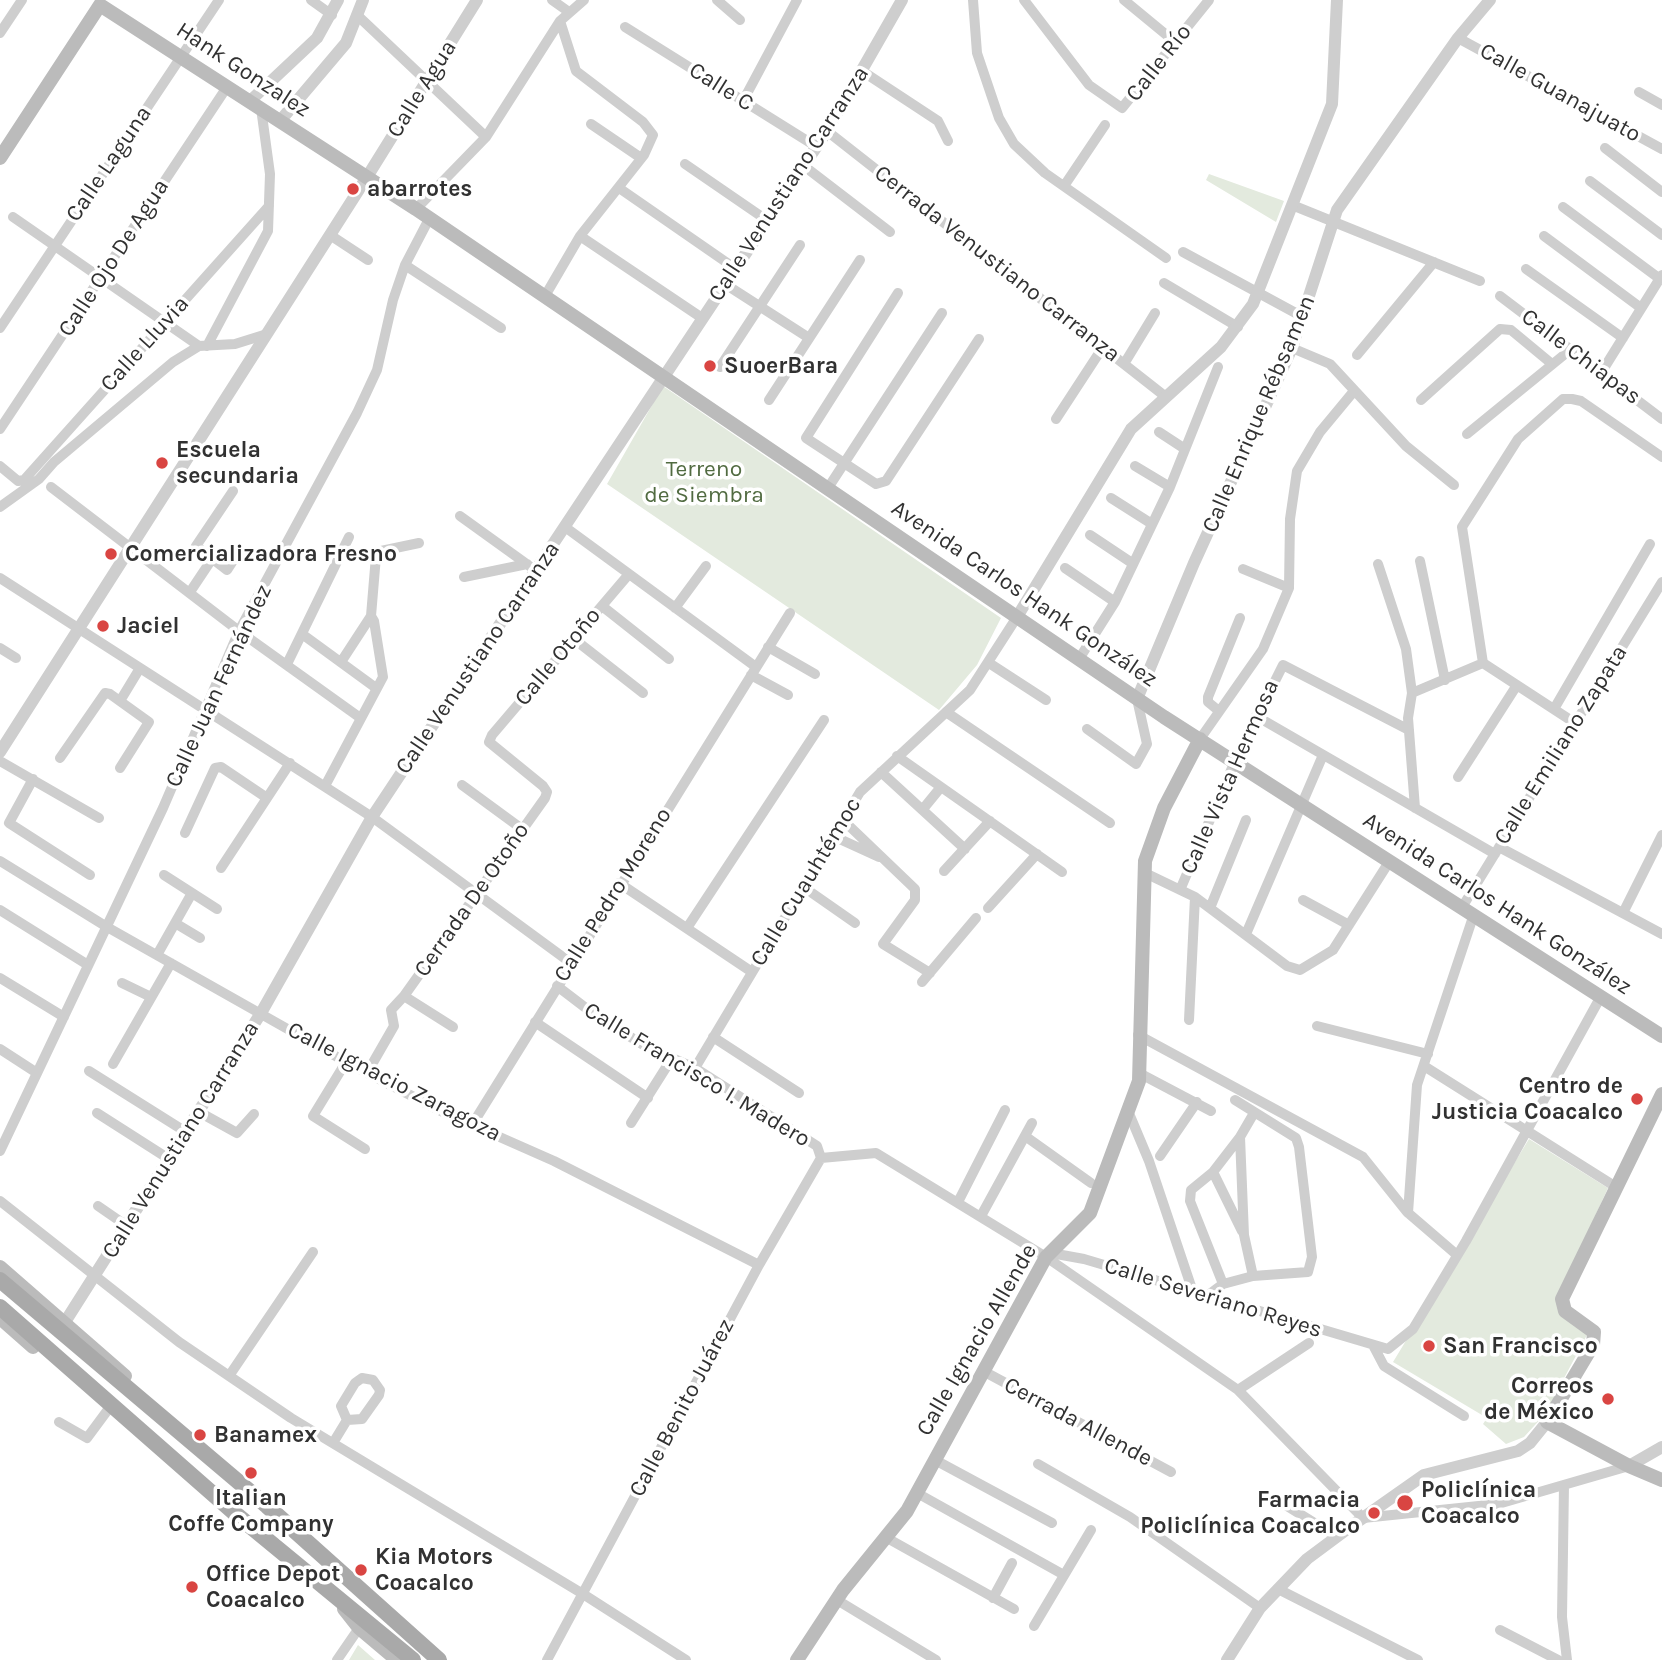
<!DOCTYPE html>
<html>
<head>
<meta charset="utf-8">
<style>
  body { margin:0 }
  canvas { display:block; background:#fff }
</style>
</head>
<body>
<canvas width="1662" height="1660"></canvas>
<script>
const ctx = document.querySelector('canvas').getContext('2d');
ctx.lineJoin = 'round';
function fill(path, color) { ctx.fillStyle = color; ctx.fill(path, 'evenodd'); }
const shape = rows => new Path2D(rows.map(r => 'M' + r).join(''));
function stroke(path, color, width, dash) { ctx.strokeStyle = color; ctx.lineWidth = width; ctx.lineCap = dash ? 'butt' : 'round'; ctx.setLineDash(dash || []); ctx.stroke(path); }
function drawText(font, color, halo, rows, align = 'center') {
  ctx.font = font + ' Karla,sans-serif'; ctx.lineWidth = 7; ctx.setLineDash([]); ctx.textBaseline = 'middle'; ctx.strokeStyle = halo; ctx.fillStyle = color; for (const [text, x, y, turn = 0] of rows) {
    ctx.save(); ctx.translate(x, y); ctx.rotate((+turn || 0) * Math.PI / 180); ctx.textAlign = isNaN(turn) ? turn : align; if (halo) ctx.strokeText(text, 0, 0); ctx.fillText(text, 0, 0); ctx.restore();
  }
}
fill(shape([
  [1209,174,1284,201,1276,222,1206,180],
  [663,386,1001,618,977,665,939,710,607,484],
  [1529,1139,1608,1188,1556,1301,1588,1333,1545,1414,1524,1437,1506,1444,1483,1424,1487,1418,1393,1362],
  [358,1645,375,1660,349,1660]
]), '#e3eade');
stroke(shape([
  [311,0,332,15],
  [552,0,569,12],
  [717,0,740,20],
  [973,0,977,53,999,118,1014,144,1045,173,1166,258],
  [1024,0,1089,85,1122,108,1209,0],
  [1124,0,1175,42],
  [358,16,486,137],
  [625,27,817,147],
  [0,33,22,0],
  [1458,38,1662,149],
  [862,71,938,121,948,141],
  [1639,92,1662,105],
  [743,101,797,0],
  [591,124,641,158],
  [827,131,1166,397],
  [1605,148,1662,192],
  [685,164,768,221],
  [804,166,890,232],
  [1590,181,1662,235],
  [1064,186,1105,125],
  [619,188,736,269],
  [1292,205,1480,281],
  [1563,207,1660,279],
  [416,209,486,137,560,21,584,0],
  [13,217,199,346,235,344,267,334],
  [330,235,368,260],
  [580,236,702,318],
  [1544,236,1641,308],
  [1183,252,1303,317],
  [405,265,501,328],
  [1526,269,1623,338],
  [1164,283,1238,327],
  [725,284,809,338],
  [898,293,806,438,876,484,886,481,979,339],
  [545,296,580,236,644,155,653,135,643,122,576,71,560,21],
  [1500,296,1662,419],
  [0,328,219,0],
  [207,346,268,231,270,174,261,108],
  [1292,348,1330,364,1406,446,1454,485],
  [1357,355,1434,262],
  [1124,364,1155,313],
  [720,367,800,245],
  [1601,373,1662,275],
  [769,400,860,260],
  [1421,400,1500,329,1511,330,1552,364],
  [1056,419,1103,347],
  [0,429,227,87],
  [1159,432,1185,449],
  [1467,434,1570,350],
  [0,466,18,481,24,480,269,206],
  [1135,466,1170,487],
  [51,487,239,631,359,717],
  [828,488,942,313],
  [233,491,196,546,227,570,240,550],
  [1111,498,1152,524],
  [0,507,39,479,54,462,173,362,199,346],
  [460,516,535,570],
  [565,527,756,667],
  [1090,535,1132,563],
  [1420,561,1445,680],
  [1378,564,1406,649,1412,693,1408,718,1415,808],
  [1065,568,1115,602],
  [1243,569,1289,588],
  [464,577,527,564],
  [0,578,372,817,571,963],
  [190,592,212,559],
  [602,606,669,659],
  [675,608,706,566],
  [302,634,376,688],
  [574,639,643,693],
  [768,647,815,674],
  [0,648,16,658],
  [1079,659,1115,602,1170,487,1218,367],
  [341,662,371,616,376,556,381,551,419,543],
  [989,663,1046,700],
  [1483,663,1462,527,1518,439,1563,399,1572,399,1581,401,1662,457],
  [1483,663,1575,723],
  [287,664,349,537],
  [751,675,788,695],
  [1412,693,1483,663],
  [120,701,140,668],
  [1554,709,1650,544],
  [1219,711,1208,702,1208,697,1240,618],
  [946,712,1110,823],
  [1256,716,1495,854],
  [1087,729,1136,764,1147,744,1137,699],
  [1200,739,1263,649,1289,588,1290,519,1297,471,1320,432,1354,391],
  [897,756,1062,872],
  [60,758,105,693,110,694,149,722,120,768],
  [0,761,99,818],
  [881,772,965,849],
  [1458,777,1517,685],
  [33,779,9,823,90,875],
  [462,785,522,829],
  [325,786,383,677,374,621,371,616],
  [923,809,941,787],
  [843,820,915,889,915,900,883,944,930,973],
  [185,833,215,768,221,767,267,798],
  [833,836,879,857],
  [1499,847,1662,934],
  [0,861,107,927,346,1062,443,1112,554,1161,759,1265],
  [221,868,290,763],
  [944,871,990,821],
  [1145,873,1195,897,1287,966,1300,970,1333,950,1389,862],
  [164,875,217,909],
  [619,883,752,972],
  [802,886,855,923],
  [1180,890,1235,761,1283,665,1409,730],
  [1303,900,1349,925],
  [988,908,1037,854],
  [1210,908,1246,820],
  [1461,909,1662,582],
  [0,910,88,965],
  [1623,913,1662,835],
  [175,923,200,938],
  [687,928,824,720],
  [1246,934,1323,755],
  [157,955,192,893],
  [0,978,64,1017],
  [922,982,976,918],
  [122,983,151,997],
  [557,986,595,1015,645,1046,695,1068,817,1146,821,1158],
  [404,996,453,1027],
  [1189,1020,1195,897],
  [535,1022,648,1098],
  [1317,1026,1428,1054],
  [1138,1035,1363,1157,1407,1212,1457,1255],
  [713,1037,799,1093],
  [0,1049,37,1073],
  [346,1062,313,1116,365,1149],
  [113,1064,171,963],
  [1424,1066,1616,1187],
  [695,1068,860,792,970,690,1017,617],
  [89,1071,186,1132],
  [367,1073,394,1026,391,1010,404,996,545,798,547,792,543,786,489,742,492,735,629,574],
  [1139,1073,1211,1111],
  [1128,1111,1149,1161,1193,1292],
  [199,1112,237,1133,254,1114],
  [97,1113,169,1159],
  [631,1123,672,1058],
  [472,1125,790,613],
  [1025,1136,1091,1183],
  [0,1151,163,808,239,631,357,413,377,370,393,300,405,265,429,219],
  [1160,1156,1197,1102],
  [821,1158,876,1153,1046,1257,1238,1390,1363,1518,1498,1504,1629,1466],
  [1213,1172,1242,1231],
  [0,1201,179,1342,291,1418,583,1594,686,1660],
  [958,1202,1005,1110],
  [98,1206,127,1226],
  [1408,1213,1417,1085,1473,917],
  [981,1216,1032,1123],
  [1051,1253,1084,1259,1388,1349,1413,1329,1466,1241,1600,998],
  [1253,1276,1244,1235,1240,1137,1254,1113],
  [1223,1284,1190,1201,1191,1190,1213,1172,1240,1137],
  [1207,1296,1223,1284,1253,1276,1308,1272,1312,1257,1299,1147,1296,1138,1235,1100],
  [1374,1347,1384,1366,1464,1416],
  [985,1372,1171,1472],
  [229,1376,313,1252],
  [1238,1390,1309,1343],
  [59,1422,87,1438,107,1411],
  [333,1443,347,1420,362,1419,379,1395,380,1390,373,1380,362,1378,355,1383,341,1406,347,1420],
  [935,1460,1052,1523],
  [1038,1464,1130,1517,1260,1608],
  [1564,1485,1562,1617,1567,1660],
  [917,1493,1064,1575],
  [1279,1501,1337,1537],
  [887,1538,1014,1609],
  [1278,1589,1418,1660],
  [993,1598,1012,1563],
  [837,1600,936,1660],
  [1034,1626,1091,1530],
  [1500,1630,1558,1660],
  [337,1660,359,1628],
  [547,1660,759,1265,821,1158]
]), '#cecece', 10);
stroke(shape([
  [250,101,317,38,338,0],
  [280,121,346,43,363,0],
  [1017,617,1131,429,1221,347,1253,304,1332,104,1337,0],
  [1137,699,1194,563,1292,348,1337,210,1458,38,1490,0],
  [0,752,367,177,477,0],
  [65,1322,261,1013,372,817,827,131,902,0],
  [1629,1466,1662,1447],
  [1227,1660,1260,1608,1307,1559,1350,1527,1424,1475,1518,1451,1530,1443,1547,1422]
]), '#cecece', 12);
stroke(shape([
  [0,158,100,5,416,209,1164,717,1662,1036],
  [1662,1094,1562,1299,1565,1311,1594,1332,1593,1345,1547,1422,1629,1466,1662,1480],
  [0,1267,125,1376],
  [0,1318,33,1347],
  [344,1609,359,1628,397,1660],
  [797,1660,843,1590,907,1511,1046,1257,1090,1213,1139,1081,1145,861,1164,808,1200,739]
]), '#bbb', 14);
stroke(shape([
  [0,1280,267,1506,439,1660],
  [0,1307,238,1516,413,1660]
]), '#a9a9a9', 16);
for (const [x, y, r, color] of [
  [353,189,7,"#d94542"],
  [710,366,7,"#d94542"],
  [162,463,7,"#d94542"],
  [111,554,7,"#d94542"],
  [103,626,7,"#d94542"],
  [1637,1099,7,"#d94542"],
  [1429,1346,7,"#d94542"],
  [1608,1399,7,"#d94542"],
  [200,1435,7,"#d94542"],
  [251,1473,7,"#d94542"],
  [1405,1503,9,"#d94542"],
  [1374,1513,7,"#d94542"],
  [361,1570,7,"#d94542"],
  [192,1587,7,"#d94542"]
]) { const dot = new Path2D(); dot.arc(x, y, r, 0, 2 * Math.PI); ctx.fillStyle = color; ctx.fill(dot); stroke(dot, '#fff', 2.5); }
drawText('23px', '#313131', '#fff', [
  ["Calle Río",1159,63,-52],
  ["Hank Gonzalez",243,70,33],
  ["Calle C",721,87,32],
  ["Calle Agua",422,89,-58],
  ["Calle Guanajuato",1560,93,29],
  ["Calle Laguna",109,164,-56],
  ["Calle Venustiano Carranza",789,184,-57],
  ["Calle Ojo De Agua",114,258,-57],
  ["Cerrada Venustiano Carranza",997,264,38],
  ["Calle Lluvia",145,344,-48],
  ["Calle Chiapas",1581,357,37],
  ["Calle Enrique Rébsamen",1259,414,-67],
  ["Avenida Carlos Hank González",1024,594,34],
  ["Calle Otoño",558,657,-50],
  ["Calle Venustiano Carranza",478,658,-56],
  ["Calle Juan Fernández",219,686,-65],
  ["Calle Emiliano Zapata",1561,745,-58],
  ["Calle Vista Hermosa",1230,777,-66],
  ["Calle Cuauhtémoc",806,882,-59],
  ["Calle Pedro Moreno",613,895,-58],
  ["Cerrada De Otoño",472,900,-55],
  ["Avenida Carlos Hank González",1497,904,33],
  ["Calle Francisco I. Madero",697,1075,31],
  ["Calle Ignacio Zaragoza",394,1082,27],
  ["Calle Venustiano Carranza",181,1140,-58],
  ["Calle Severiano Reyes",1213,1298,17],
  ["Calle Ignacio Allende",977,1340,-60],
  ["Calle Benito Juárez",682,1408,-62],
  ["Cerrada Allende",1078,1422,28]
]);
drawText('bold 23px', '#313131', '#fff', [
  ["abarrotes",367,189],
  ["SuoerBara",724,366],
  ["Escuela",176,450],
  ["secundaria",176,476],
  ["Comercializadora Fresno",125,554],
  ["Jaciel",117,626],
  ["Centro de",1623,1086,"right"],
  ["Justicia Coacalco",1623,1112,"right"],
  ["San Francisco",1443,1346],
  ["Correos",1594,1386,"right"],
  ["de México",1594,1412,"right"],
  ["Banamex",214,1435],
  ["Policlínica",1421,1490],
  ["Coacalco",1421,1516],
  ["Italian",251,1498,"center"],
  ["Coffe Company",251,1524,"center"],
  ["Farmacia",1360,1500,"right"],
  ["Policlínica Coacalco",1360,1526,"right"],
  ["Kia Motors",375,1557],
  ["Coacalco",375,1583],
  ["Office Depot",206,1574],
  ["Coacalco",206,1600]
], 'left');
drawText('23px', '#516b41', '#fff', [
  ["Terreno",704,469],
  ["de Siembra",704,495]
]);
</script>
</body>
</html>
